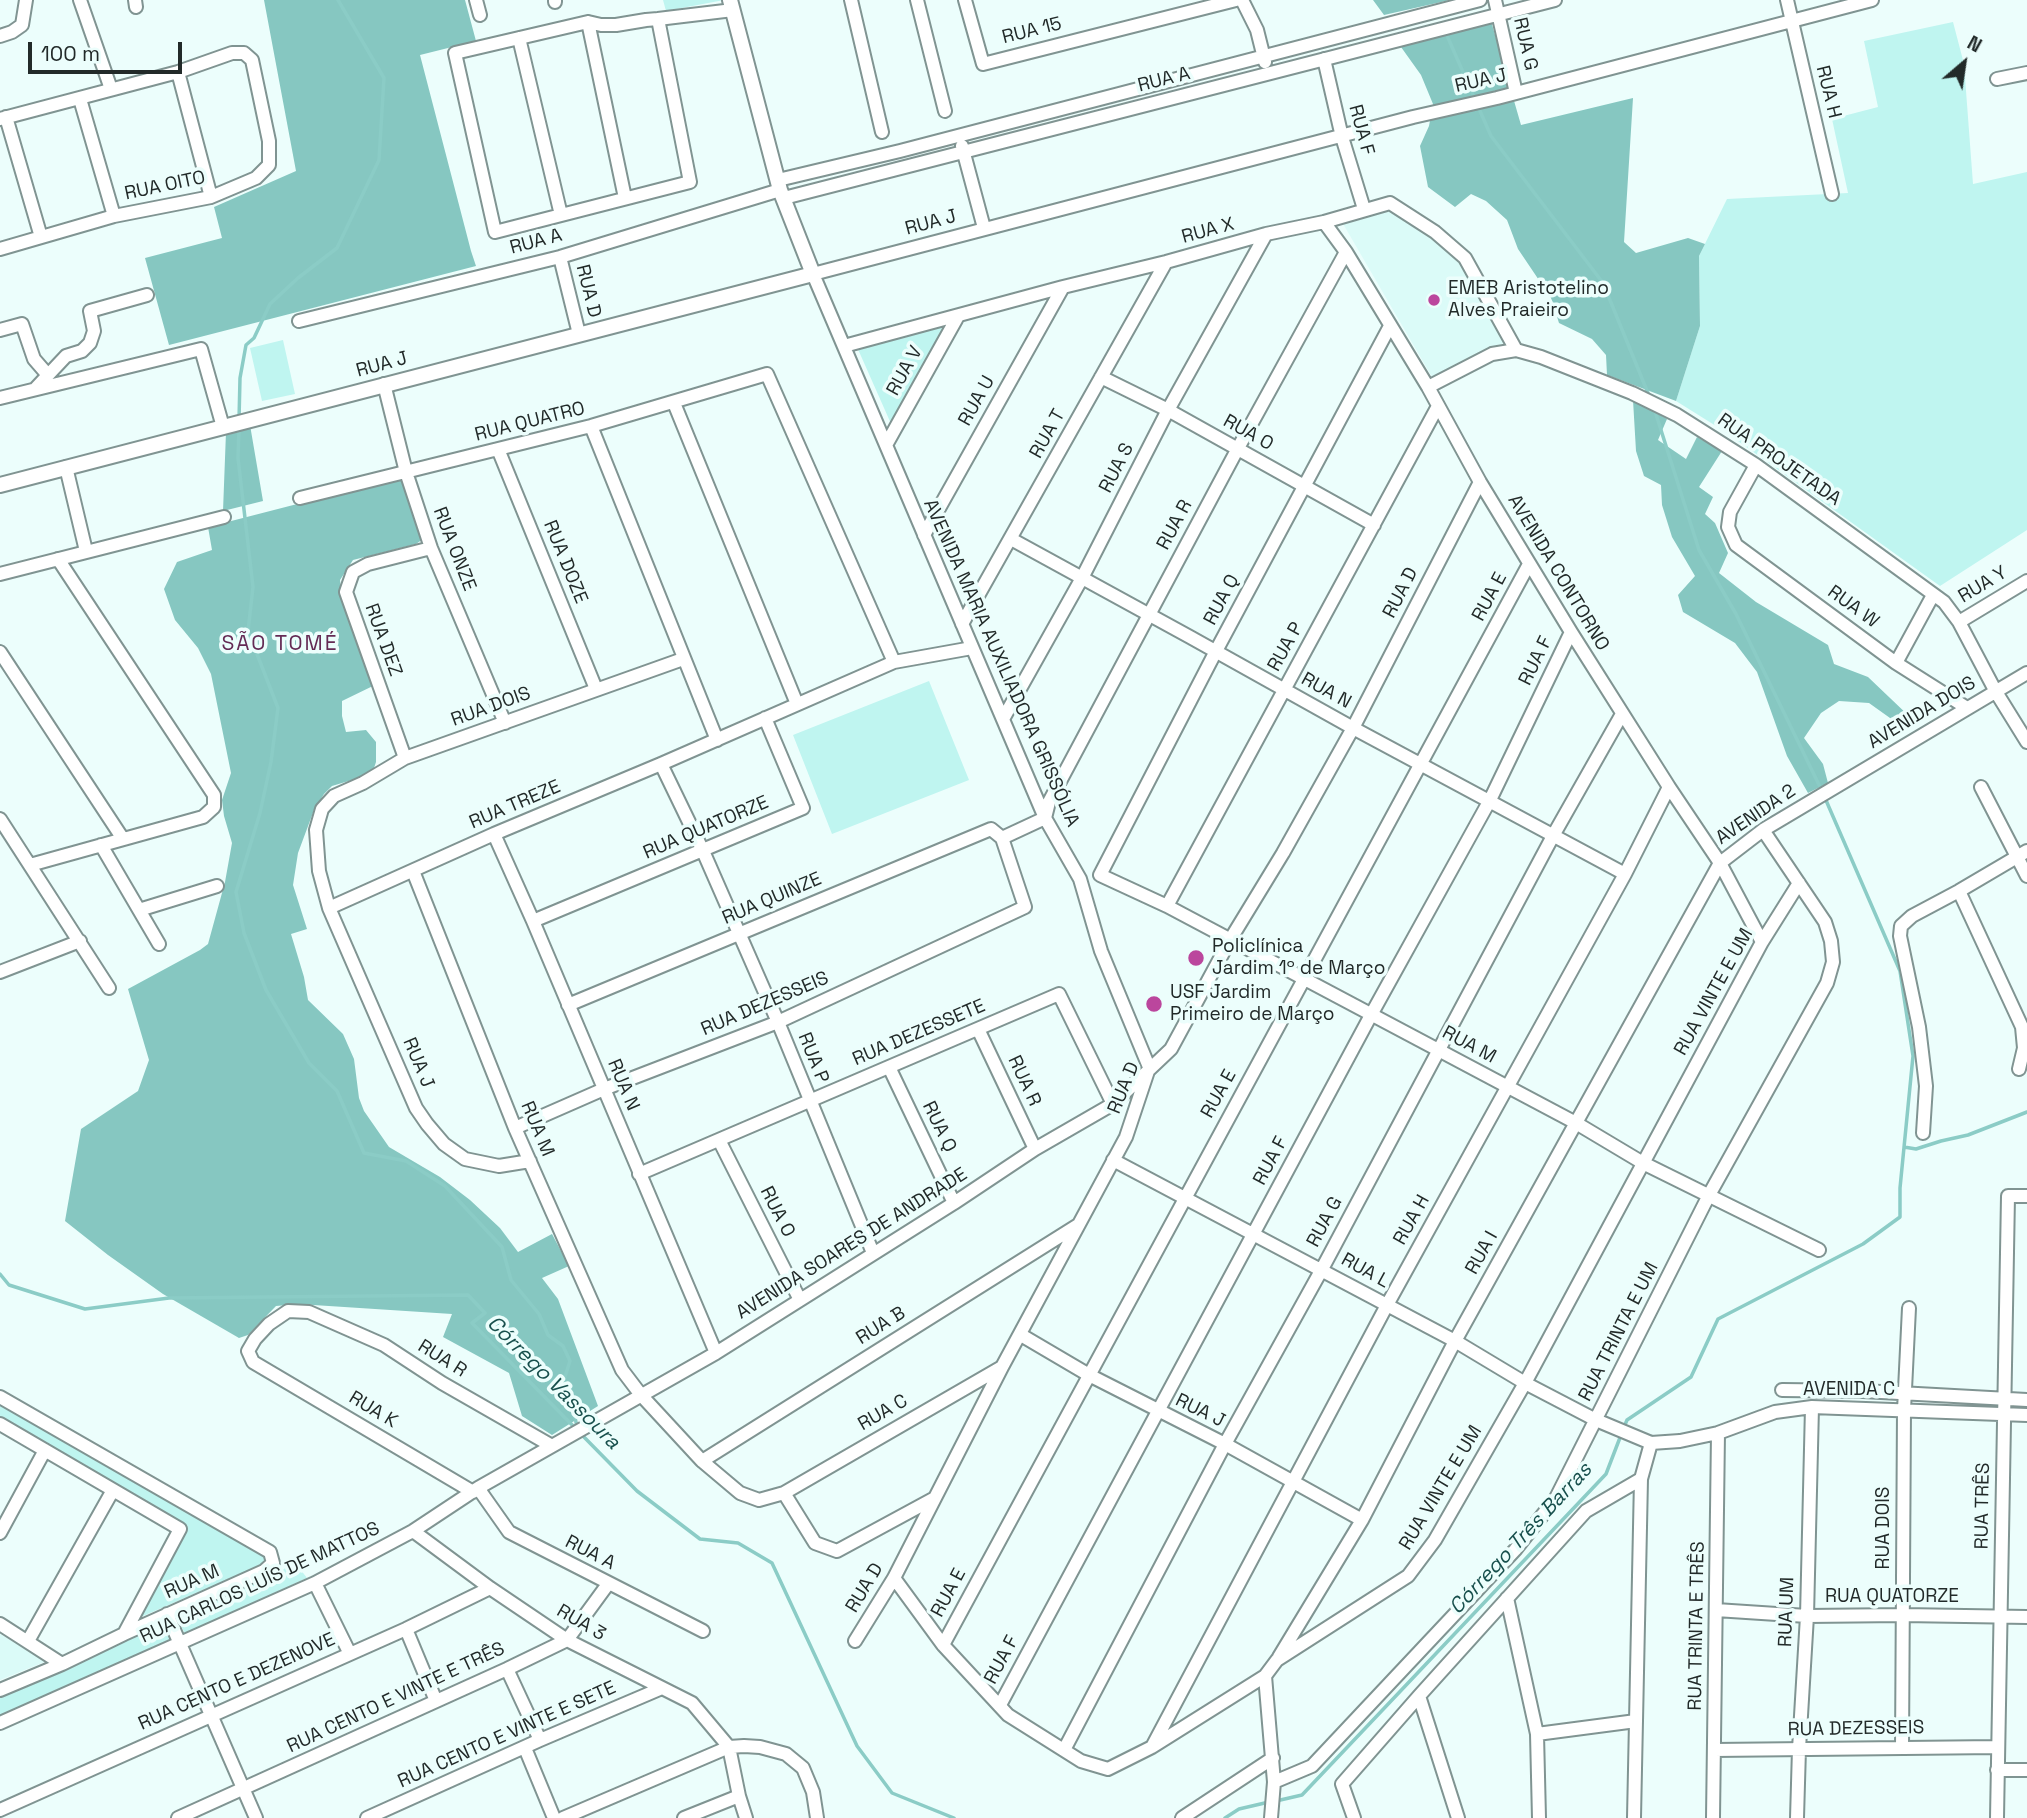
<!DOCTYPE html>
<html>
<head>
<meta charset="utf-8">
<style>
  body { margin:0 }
  #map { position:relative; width:2027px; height:1818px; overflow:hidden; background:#ecfefc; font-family:"Space Grotesk",sans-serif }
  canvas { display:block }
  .north { position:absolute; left:1929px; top:28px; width:70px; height:70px; -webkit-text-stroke:5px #ecfefc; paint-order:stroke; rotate:29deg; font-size:19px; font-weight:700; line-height:28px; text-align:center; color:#222a29 }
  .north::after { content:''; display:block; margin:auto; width:24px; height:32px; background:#222a29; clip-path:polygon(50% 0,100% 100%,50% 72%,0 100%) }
  .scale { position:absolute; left:28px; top:42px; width:154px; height:32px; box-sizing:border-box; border:4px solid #222a29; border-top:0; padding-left:9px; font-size:21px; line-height:24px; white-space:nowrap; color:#222a29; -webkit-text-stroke:5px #ecfefc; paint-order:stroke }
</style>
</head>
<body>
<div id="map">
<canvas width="2027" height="1818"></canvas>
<div class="north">N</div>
<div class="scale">100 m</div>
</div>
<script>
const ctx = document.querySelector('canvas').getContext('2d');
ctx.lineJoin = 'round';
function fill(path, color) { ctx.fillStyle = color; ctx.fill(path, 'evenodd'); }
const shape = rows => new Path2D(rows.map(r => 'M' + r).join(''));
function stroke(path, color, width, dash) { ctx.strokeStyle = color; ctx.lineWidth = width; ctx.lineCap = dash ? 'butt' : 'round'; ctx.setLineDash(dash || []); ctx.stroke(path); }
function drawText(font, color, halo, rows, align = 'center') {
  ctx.font = font + ' "Space Grotesk",sans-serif'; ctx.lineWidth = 7; ctx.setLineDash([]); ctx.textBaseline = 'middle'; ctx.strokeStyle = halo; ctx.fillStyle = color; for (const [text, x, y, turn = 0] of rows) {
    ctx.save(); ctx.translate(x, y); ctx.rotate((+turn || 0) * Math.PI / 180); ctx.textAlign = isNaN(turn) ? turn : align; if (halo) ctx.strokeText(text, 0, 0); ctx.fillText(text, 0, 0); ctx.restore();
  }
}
fill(shape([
  [1390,210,1437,239,1457,257,1504,343,1432,377,1342,222],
  [0,1634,47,1661,0,1680]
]), '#dbfbf8');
fill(shape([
  [663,0,724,0,666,11],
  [1953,22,1964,64,1973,184,2027,172,2027,530,1940,586,1724,431,1676,401,1700,326,1699,256,1727,199,1848,193,1832,119,1878,107,1864,41],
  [951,322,892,426,857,347],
  [283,340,295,394,262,401,250,348],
  [929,681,969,780,832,834,793,735],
  [0,1401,266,1552,263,1564,134,1620,186,1529,0,1421],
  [294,1561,307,1578,185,1634,177,1617,284,1569],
  [162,1621,170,1640,0,1716,0,1693]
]), '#bff5f0');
fill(shape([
  [264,0,465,0,476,41,420,55,471,251,476,266,169,345,145,258,222,238,214,207,296,171],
  [1373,0,1450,0,1384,15],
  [1491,21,1521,125,1633,98,1624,242,1636,253,1688,238,1705,244,1699,256,1700,326,1676,401,1607,375,1606,355,1592,339,1559,323,1551,298,1518,249,1507,220,1486,201,1471,194,1455,207,1428,187,1420,146,1429,126,1433,104,1421,75,1401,47],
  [1633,400,1667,419,1658,440,1686,459,1697,437,1722,451,1699,487,1713,497,1705,514,1715,523,1728,553,1719,573,1756,602,1828,645,1834,664,1868,677,1911,718,1904,728,1869,703,1839,701,1821,713,1804,738,1823,764,1828,783,1808,793,1787,756,1757,672,1735,643,1683,612,1678,595,1695,576,1672,537,1662,505,1661,485,1644,476,1636,451],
  [250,425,263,501,223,511,226,432],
  [402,477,423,539,416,544,353,560,340,580,342,600,377,684,342,701,342,716,346,732,366,730,376,742,376,762,372,774,332,786,324,794,314,810,298,853,293,885,307,929,291,934,304,977,308,1000,343,1034,354,1059,359,1098,364,1111,389,1147,440,1177,470,1200,500,1228,518,1252,552,1234,569,1266,542,1278,558,1299,598,1406,552,1435,522,1416,509,1373,443,1337,452,1314,298,1304,276,1306,248,1335,239,1338,163,1294,108,1255,65,1221,81,1129,138,1091,149,1060,128,989,200,950,208,944,225,882,232,843,224,816,222,800,231,773,211,674,198,648,175,620,164,589,177,562,212,550,208,527]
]), '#86c7c1');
stroke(shape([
  [1445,31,1491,136,1603,283,1650,398],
  [1654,408,1699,550,1736,614,1822,791],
  [239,420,240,378,246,345,254,338,270,304,298,278,337,248,379,160,384,78,338,0],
  [239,428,238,458,253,587,248,631,278,708,271,762,260,813,236,892,244,933,266,990,309,1063,337,1091,364,1153,406,1161,445,1186,502,1247,511,1280,539,1314,548,1335,563,1346,570,1361,563,1383,572,1399,577,1428],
  [1904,1147,1916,1149,1941,1141,1968,1135,2027,1112],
  [0,1274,9,1285,85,1309,169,1298,468,1295,485,1313,472,1323,637,1491,700,1539,738,1543,772,1563,857,1746,892,1793,954,1818],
  [1624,1427,1627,1420,1691,1377,1718,1319,1863,1244,1900,1217,1900,1188,1913,1056,1900,971,1825,798],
  [1276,1801,1302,1795,1606,1474,1621,1435],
  [1225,1818,1239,1809,1269,1802]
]), '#8bccc6', 3.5);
const minor = shape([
  [80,0,111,89],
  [135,0,136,7],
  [476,0,480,15],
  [555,0,555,2],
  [851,0,882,132],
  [917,0,945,111],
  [965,0,983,64,1236,0],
  [1242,0,1257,30,1265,62],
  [1495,0,1516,93],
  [1787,0,1832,194],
  [658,19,690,182,495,232,455,53,588,22,601,25,616,25,646,20,658,19,733,10],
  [588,22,625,198],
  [0,36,12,32,22,25,26,0],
  [519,38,561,215],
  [1324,59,1342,137,1364,209],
  [178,72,211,197],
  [1997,79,2027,73],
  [80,99,114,216],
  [6,117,41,237],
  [0,119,178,72,232,53,244,53,252,60,269,141,269,165,256,178,211,197,114,216,0,249],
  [962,146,984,228],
  [778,180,900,151,1480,0],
  [784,198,1555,0],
  [1324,222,1346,252,1428,387,1480,482,1571,632,1669,787,1720,863,1762,942],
  [560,257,579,334],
  [299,321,560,257,780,190],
  [0,330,22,324,34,359,47,374],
  [844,346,1063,287,1166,262,1266,234,1324,222,1390,203,1435,232,1465,258,1516,350],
  [1101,377,1168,410,1374,525],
  [384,384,406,472,431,548,505,723],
  [1428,387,1492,354,1516,350,1541,357,1632,393,1677,415,1756,465,1944,602,1959,622,1996,692,2027,742],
  [35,389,66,356,82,351,90,343,94,331,90,311,147,295],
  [0,398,201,349,223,427],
  [674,403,797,704],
  [591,426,717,740],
  [886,445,958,316],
  [498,449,596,689],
  [1756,465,1730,512,1728,527,1736,545,1896,663,1967,708],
  [66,467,86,551],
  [300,498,591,426,767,374,894,662],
  [924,535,1063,287],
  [1011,539,1190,637,1353,728,1625,874],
  [0,574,224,517],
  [1959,622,2027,581],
  [962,624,1166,262],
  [0,652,123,839],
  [1896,663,1933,595],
  [1003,719,1082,578,1168,410,1266,234],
  [405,758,346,592,353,572,368,564,431,548],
  [661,764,703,851,778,1022,873,1253],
  [1981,787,2027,876],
  [0,819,109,988],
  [494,834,533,921,716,1353],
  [1002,838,1045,818,1049,802,1237,450,1346,252],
  [101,845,159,944],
  [30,865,203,817,214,807,214,795,58,559],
  [413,871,515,1128,622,1370,641,1395,702,1461,740,1493,759,1500,784,1493,1002,1367],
  [1100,875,1167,906,1576,1123,1643,1163,1819,1250],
  [1100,875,1216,651,1390,326],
  [1959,891,2022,1027,2024,1048,2019,1069],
  [1167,906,1438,406],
  [329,908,494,834,661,764,894,662,972,648],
  [139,910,217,886],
  [533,921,803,808,765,718],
  [0,972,80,941],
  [978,1029,1035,1149],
  [889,1067,954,1203],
  [1149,1067,1101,951,1080,879,1045,818,813,274,1413,117,1497,98,1872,0],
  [515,1128,604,1089,778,1022,1025,907,1002,838,991,829,568,1005],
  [1923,1133,1926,1086,1919,1027,1900,936,1901,926,1912,916,1959,891,2027,851],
  [719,1140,800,1300],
  [1113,1160,1455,1341,1525,1383,1596,1420,1651,1443,1680,1441,1718,1433,1775,1412,1812,1407,2027,1415],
  [530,1161,499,1166,465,1159,444,1144,427,1124,416,1108,329,908,319,871,316,830,322,809,334,796,363,783,405,758,683,659],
  [639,1174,1059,994,1113,1104],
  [1021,1335,1089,1375,1225,1444,1362,1520],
  [1782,1390,1863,1391,2027,1400],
  [0,1397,270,1552,273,1563,264,1571,124,1634,62,1664,0,1690],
  [0,1424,180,1529,124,1634],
  [702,1461,1078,1225],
  [478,1488,509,1532,703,1631],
  [473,1492,253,1362,248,1351,255,1339,269,1324,288,1311,309,1312,384,1345,442,1383,552,1446],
  [784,1493,815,1543,837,1551,933,1499],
  [413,1531,490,1588,567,1640,692,1703,729,1747,739,1796,746,1818],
  [0,1533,45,1450],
  [894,1578,943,1645,1008,1715,1081,1761,1108,1769,1152,1747,1265,1676,1277,1660,1408,1576,1435,1540,1525,1383,1762,942,1799,883],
  [315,1583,349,1652],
  [1507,1598,1537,1734,1539,1818],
  [1716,1610,1807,1616,1903,1615,2027,1617],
  [167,1614,256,1818],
  [0,1624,62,1664],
  [406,1629,436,1701],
  [28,1641,113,1490],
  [855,1641,894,1578,1002,1367,1126,1137,1148,1071],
  [943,1645,1529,564],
  [1279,1657,1362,1520,1455,1341,1720,863,1763,830,2027,673],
  [507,1669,540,1740],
  [1265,1676,1274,1782,1271,1818],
  [1419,1696,1458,1818],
  [1000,1705,1371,1015,1490,800,1571,632],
  [0,1723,315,1583,413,1531,478,1488,716,1353,954,1203,1035,1149,1113,1104,1171,1049,1230,940,1283,853,1353,728,1480,482],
  [1537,1734,1636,1721],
  [1152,1747,1387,1305,1625,874,1669,787],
  [525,1748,554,1818],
  [1902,1748,1904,1410,1909,1308],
  [1064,1750,1225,1444,1322,1269,1554,834,1622,714],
  [1714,1750,1998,1747],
  [1997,1770,2027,1770],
  [1274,1782,1312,1766,1515,1550,1556,1498,1709,1195,1827,983,1833,962,1831,941,1825,922,1763,830],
  [0,1810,406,1629,490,1588],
  [178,1818,507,1669,567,1640,608,1584],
  [367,1818,540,1740,662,1688],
  [563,1818,729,1747,744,1746,760,1747,786,1754,803,1768,813,1792,817,1818],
  [684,1818,739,1796],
  [1182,1818,1273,1758],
  [1354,1818,1342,1784,1419,1696,1586,1511,1641,1479],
  [1634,1818,1641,1479,1651,1443],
  [1713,1818,1718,1433],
  [1797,1818,1799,1749,1807,1616,1812,1407],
  [1997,1818,2008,1196,2027,1196]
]);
const major = shape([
  [0,485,813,274,780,190,730,0]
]);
stroke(minor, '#809492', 16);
stroke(major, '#809492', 18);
stroke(minor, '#fff', 12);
stroke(major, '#fff', 14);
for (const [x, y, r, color] of [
  [1434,300,7,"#bb469d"],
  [1196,958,9,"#bb469d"],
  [1154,1004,9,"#bb469d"]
]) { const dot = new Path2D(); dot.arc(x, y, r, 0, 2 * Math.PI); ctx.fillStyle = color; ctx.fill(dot); stroke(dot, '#ecfefc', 2.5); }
drawText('19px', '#222a29', '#ecfefc', [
  ["RUA 15",1032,31,-14],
  ["RUA G",1525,44,77],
  ["RUA A",1164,80,-14],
  ["RUA J",1481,81,-13],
  ["RUA H",1828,92,76],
  ["RUA F",1361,130,75],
  ["RUA OITO",165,186,-12],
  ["RUA J",931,223,-15],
  ["RUA X",1208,231,-15],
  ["RUA A",536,242,-15],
  ["RUA D",588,291,76],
  ["RUA J",382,365,-15],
  ["RUA V",905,371,-61],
  ["RUA U",977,401,-61],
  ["RUA QUATRO",530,422,-14],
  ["RUA O",1248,433,29],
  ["RUA T",1048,434,-61],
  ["RUA PROJETADA",1779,460,35],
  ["RUA S",1117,468,-63],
  ["RUA R",1175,525,-62],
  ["RUA ONZE",454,549,69],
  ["RUA DOZE",565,562,68],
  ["AVENIDA CONTORNO",1558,573,59],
  ["RUA Y",1983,585,-31],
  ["RUA D",1401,593,-63],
  ["RUA E",1490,597,-62],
  ["RUA Q",1222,600,-62],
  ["RUA W",1853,607,36],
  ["RUA DEZ",383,640,70],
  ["RUA P",1286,647,-61],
  ["RUA F",1536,661,-64],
  ["AVENIDA MARIA AUXILIADORA GRISSÓLIA",1001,663,66],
  ["RUA N",1326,691,29],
  ["RUA DOIS",491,707,-20],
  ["AVENIDA DOIS",1922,713,-31],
  ["RUA TREZE",515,805,-23],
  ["AVENIDA 2",1756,815,-34],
  ["RUA QUATORZE",706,828,-23],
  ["RUA QUINZE",772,899,-23],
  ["RUA VINTE E UM",1714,992,-61],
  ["RUA DEZESSEIS",765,1004,-23],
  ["RUA DEZESSETE",919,1033,-23],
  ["RUA M",1469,1045,28],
  ["RUA P",813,1058,68],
  ["RUA J",418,1063,67],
  ["RUA R",1024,1081,65],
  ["RUA N",623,1085,67],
  ["RUA D",1124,1088,-68],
  ["RUA E",1219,1094,-61],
  ["RUA Q",939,1127,64],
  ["RUA M",537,1129,67],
  ["RUA F",1271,1161,-62],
  ["RUA O",777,1212,63],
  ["RUA H",1412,1220,-61],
  ["RUA G",1325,1222,-62],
  ["AVENIDA SOARES DE ANDRADE",852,1244,-32],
  ["RUA I",1482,1253,-61],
  ["RUA L",1365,1271,29],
  ["RUA B",881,1326,-32],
  ["RUA TRINTA E UM",1619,1332,-63],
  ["RUA R",442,1359,32],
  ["AVENIDA C",1849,1390],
  ["RUA K",373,1410,31],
  ["RUA J",1200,1411,26],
  ["RUA C",883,1413,-30],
  ["RUA VINTE E UM",1441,1488,-59],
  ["RUA TRÊS",1983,1506,-89],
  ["RUA DOIS",1884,1528,-90],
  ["RUA A",590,1553,27],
  ["RUA M",192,1582,-24],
  ["RUA CARLOS LUÍS DE MATTOS",260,1583,-25],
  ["RUA D",865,1588,-59],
  ["RUA E",949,1593,-62],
  ["RUA QUATORZE",1892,1597],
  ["RUA UM",1787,1612,-88],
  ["RUA 3",581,1623,30],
  ["RUA TRINTA E TRÊS",1697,1626,-89],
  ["RUA F",1002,1660,-62],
  ["RUA CENTO E DEZENOVE",237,1682,-24],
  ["RUA CENTO E VINTE E TRÊS",396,1698,-25],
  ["RUA DEZESSEIS",1856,1729,-1],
  ["RUA CENTO E VINTE E SETE",507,1735,-24]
]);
drawText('19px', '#222a29', '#ecfefc', [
  ["EMEB Aristotelino",1448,289],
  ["Alves Praieiro",1448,311],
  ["Policlínica",1212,947],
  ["Jardim 1º de Março",1212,969],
  ["USF Jardim",1170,993],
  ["Primeiro de Março",1170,1015]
], 'left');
ctx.letterSpacing = '2px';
drawText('21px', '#642b55', '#ecfefc', [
  ["SÃO TOMÉ",280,644]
]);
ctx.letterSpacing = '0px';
drawText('italic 21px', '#18504d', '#ecfefc', [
  ["Córrego Vassoura",553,1383,45],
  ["Córrego Três Barras",1521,1539,-47]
]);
</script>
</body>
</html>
